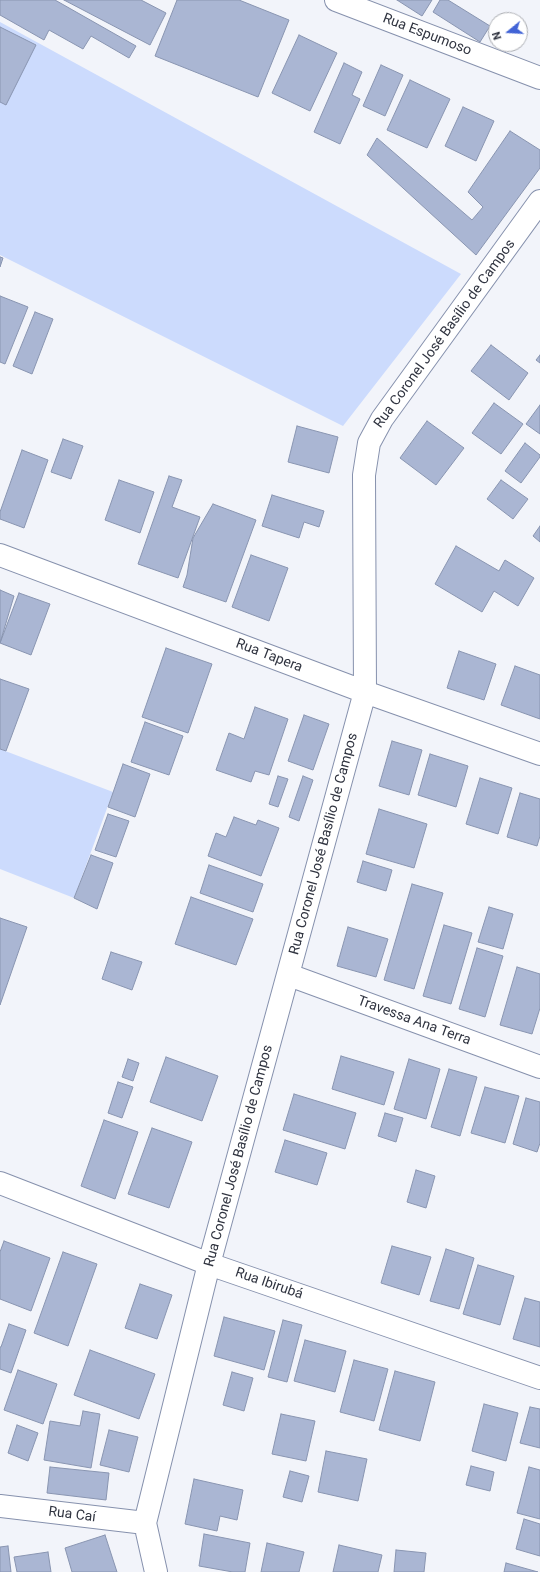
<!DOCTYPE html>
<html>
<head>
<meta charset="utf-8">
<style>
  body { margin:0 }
  #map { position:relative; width:540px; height:1572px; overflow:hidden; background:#f2f4fa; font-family:Roboto,sans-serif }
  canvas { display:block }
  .north { position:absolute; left:488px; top:12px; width:40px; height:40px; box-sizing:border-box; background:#fff; border:1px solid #acaeb3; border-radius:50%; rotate:252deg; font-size:11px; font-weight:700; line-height:16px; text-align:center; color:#303440 }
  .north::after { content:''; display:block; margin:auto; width:14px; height:18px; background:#4163d6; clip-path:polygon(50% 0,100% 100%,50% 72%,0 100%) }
</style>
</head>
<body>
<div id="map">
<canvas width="540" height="1572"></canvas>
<div class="north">N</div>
</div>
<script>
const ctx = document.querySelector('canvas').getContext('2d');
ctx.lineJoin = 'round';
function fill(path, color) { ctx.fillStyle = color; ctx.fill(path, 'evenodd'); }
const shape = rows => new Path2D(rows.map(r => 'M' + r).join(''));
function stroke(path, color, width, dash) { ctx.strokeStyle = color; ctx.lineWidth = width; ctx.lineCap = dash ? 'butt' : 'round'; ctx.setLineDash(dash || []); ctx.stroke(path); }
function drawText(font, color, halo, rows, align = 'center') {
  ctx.font = font + ' Roboto,sans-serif'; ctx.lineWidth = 3; ctx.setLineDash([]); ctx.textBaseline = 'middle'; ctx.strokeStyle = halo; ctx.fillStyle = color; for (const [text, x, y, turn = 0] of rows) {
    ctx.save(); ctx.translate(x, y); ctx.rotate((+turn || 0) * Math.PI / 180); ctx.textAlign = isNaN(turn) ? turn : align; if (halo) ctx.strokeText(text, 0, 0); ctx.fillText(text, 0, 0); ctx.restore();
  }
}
fill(shape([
  [0,22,461,274,343,426,0,255],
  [0,749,113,792,74,898,0,869]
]), '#ccdbfd');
const building = shape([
  [0,0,55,0,136,46,129,58,91,36,83,49,49,30,44,40,0,15,0,0],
  [64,0,141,0,166,13,150,45,64,0],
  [177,0,239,0,289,20,258,97,155,56,177,0],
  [397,0,432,0,422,16,397,0],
  [440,0,448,0,490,26,480,42,433,12,440,0],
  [0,27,36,45,6,105,0,102,0,27],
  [299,35,337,53,310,111,272,93,299,35],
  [344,63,362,72,352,95,360,99,340,144,314,132,344,63],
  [381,65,403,75,385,116,363,106,381,65],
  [410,80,450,99,427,148,387,130,410,80],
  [463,107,494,121,476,161,445,146,463,107],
  [510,131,540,150,540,168,476,255,367,155,377,138,472,220,483,207,468,192,510,131],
  [0,257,3,258,0,267,0,257],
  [0,296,28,307,5,364,0,362,0,296],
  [35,312,53,319,32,374,13,366,35,312],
  [491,345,528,373,509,400,471,371,491,345],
  [540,355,540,363,536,360,540,355],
  [494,403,523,424,501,454,472,433,494,403],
  [540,405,540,434,526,424,540,405],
  [427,421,464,448,436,485,400,458,427,421],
  [297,426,338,437,329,473,288,462,297,426],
  [63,439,83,446,71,479,51,472,63,439],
  [525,443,540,455,540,457,521,483,505,471,525,443],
  [22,450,48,460,24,528,0,519,0,512,22,450],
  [169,476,182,480,172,507,200,517,178,578,138,564,169,476],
  [119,480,154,492,140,533,105,520,119,480],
  [501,480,528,499,513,519,487,499,501,480],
  [272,495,324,511,319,527,304,522,299,538,262,526,272,495],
  [213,504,256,520,226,602,183,587,187,575,193,538,213,504],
  [540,526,540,542,533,536,540,526],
  [456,546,499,571,505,560,534,578,518,606,494,591,482,612,435,584,456,546],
  [251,555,288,568,269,621,232,607,251,555],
  [0,590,14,596,0,643,0,590],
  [19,593,50,604,31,655,0,643,19,593],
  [166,648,212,664,188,733,142,717,166,648],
  [459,651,496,664,484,700,447,688,459,651],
  [515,666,540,675,540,719,501,705,515,666],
  [0,679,29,689,6,751,0,749,0,679],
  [255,707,288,719,269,775,255,771,251,782,216,770,229,733,244,739,255,707],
  [304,715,329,724,313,770,288,761,304,715],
  [145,722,183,736,169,775,131,762,145,722],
  [392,741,422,750,409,795,379,786,392,741],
  [430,754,468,766,456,807,418,795,430,754],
  [123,764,150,774,135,817,108,807,123,764],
  [278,776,288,779,278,807,269,804,278,776],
  [303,776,313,780,299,821,289,817,303,776],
  [480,778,512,788,498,834,466,824,480,778],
  [520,793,540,799,540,836,537,846,507,837,520,793],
  [379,809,427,824,414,868,366,854,379,809],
  [108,814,129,821,116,857,95,850,108,814],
  [234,817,256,825,258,820,279,828,261,876,208,856,216,833,226,837,234,817],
  [91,855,113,863,97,909,74,898,91,855],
  [363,861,392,870,386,891,357,882,363,861],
  [209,865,263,884,253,912,200,893,209,865],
  [412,884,443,893,414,989,384,980,412,884],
  [191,897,253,919,236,965,175,944,191,897],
  [489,907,513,914,503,949,478,942,489,907],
  [0,918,27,927,0,1005,0,918],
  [444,925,472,933,451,1004,423,996,444,925],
  [348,927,388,939,376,977,337,966,348,927],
  [477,948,503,956,485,1017,459,1009,477,948],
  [111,952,142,962,132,990,102,979,111,952],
  [517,967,540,974,540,1008,532,1034,500,1025,517,967],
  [341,1056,394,1072,384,1105,332,1089,341,1056],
  [166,1057,218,1076,202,1121,150,1102,166,1057],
  [128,1059,139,1063,133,1081,122,1077,128,1059],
  [409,1059,440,1069,426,1119,394,1109,409,1059],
  [449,1069,477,1077,460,1136,431,1127,449,1069],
  [118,1082,133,1087,122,1118,108,1113,118,1082],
  [485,1087,519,1096,505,1143,471,1133,485,1087],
  [294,1094,356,1113,345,1149,283,1130,294,1094],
  [526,1098,540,1102,540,1143,537,1152,513,1144,526,1098],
  [385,1113,403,1118,396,1142,378,1136,385,1113],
  [104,1120,138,1132,115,1199,81,1186,104,1120],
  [152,1128,192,1142,169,1208,128,1194,152,1128],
  [285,1140,327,1153,317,1185,275,1172,285,1140],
  [416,1170,435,1176,426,1208,407,1202,416,1170],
  [4,1241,50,1258,31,1311,0,1299,0,1252,4,1241],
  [392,1246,431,1257,419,1295,381,1283,392,1246],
  [446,1249,474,1258,459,1309,430,1301,446,1249],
  [63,1252,97,1264,68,1346,34,1333,63,1252],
  [478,1265,514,1276,500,1325,463,1314,478,1265],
  [140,1284,172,1295,157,1339,125,1328,140,1284],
  [525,1298,540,1302,540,1347,513,1339,525,1298],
  [224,1317,275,1331,264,1370,214,1356,224,1317],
  [283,1320,302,1325,287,1382,268,1377,283,1320],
  [9,1324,26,1330,11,1373,0,1369,0,1347,1,1347,9,1324],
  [305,1340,346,1351,335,1392,294,1381,305,1340],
  [90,1350,155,1374,139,1419,74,1395,90,1350],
  [354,1360,388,1369,374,1421,340,1412,354,1360],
  [18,1370,57,1384,43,1424,4,1410,18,1370],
  [395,1371,435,1382,420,1441,379,1430,395,1371],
  [232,1372,253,1378,244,1411,223,1405,232,1372],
  [484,1404,518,1413,506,1461,472,1451,484,1404],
  [530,1407,540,1409,540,1448,520,1443,530,1407],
  [83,1411,100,1414,91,1468,44,1460,50,1421,80,1426,83,1411],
  [281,1414,315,1421,306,1461,272,1454,281,1414],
  [17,1425,38,1433,28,1461,8,1453,17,1425],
  [109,1430,138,1437,129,1472,100,1465,109,1430],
  [326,1451,367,1459,358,1501,318,1492,326,1451],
  [471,1466,494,1472,490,1491,466,1485,471,1466],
  [50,1467,109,1473,106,1500,47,1493,50,1467],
  [529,1467,540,1470,540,1519,517,1513,529,1467],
  [290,1471,309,1476,302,1502,283,1497,290,1471],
  [194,1479,243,1490,237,1520,220,1516,217,1531,185,1524,194,1479],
  [524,1519,540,1524,540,1556,516,1549,524,1519],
  [204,1534,250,1543,245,1572,233,1572,199,1566,204,1534],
  [105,1535,117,1572,72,1572,65,1548,105,1535],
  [267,1543,304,1552,299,1572,261,1572,267,1543],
  [339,1545,382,1555,378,1572,333,1572,339,1545],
  [8,1546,11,1572,0,1572,0,1547,8,1546],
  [396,1550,426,1553,424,1572,394,1572,396,1550],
  [48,1552,51,1572,17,1572,14,1557,48,1552],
  [506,1563,538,1572,504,1572,506,1563]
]);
fill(building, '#aab6d3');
stroke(building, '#8995b1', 1);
const street = shape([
  [336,0,540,78],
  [0,555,365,692,540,754],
  [289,975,540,1067],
  [0,1183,209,1264,540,1378],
  [0,1506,145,1523],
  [156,1572,145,1523,209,1264,365,692,364,475,369,443,382,419,540,201]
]);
stroke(street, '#8691ad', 24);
stroke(street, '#fff', 22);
drawText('14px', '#303440', '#fff', [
  ["Rua Espumoso",427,35,21],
  ["Rua Coronel José Basílio de Campos",445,334,-54],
  ["Rua Tapera",269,656,21],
  ["Rua Coronel José Basílio de Campos",324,844,-75],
  ["Travessa Ana Terra",414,1021,20],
  ["Rua Coronel José Basílio de Campos",239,1156,-75],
  ["Rua Ibirubá",269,1284,19],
  ["Rua Caí",72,1515,7]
]);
</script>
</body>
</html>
